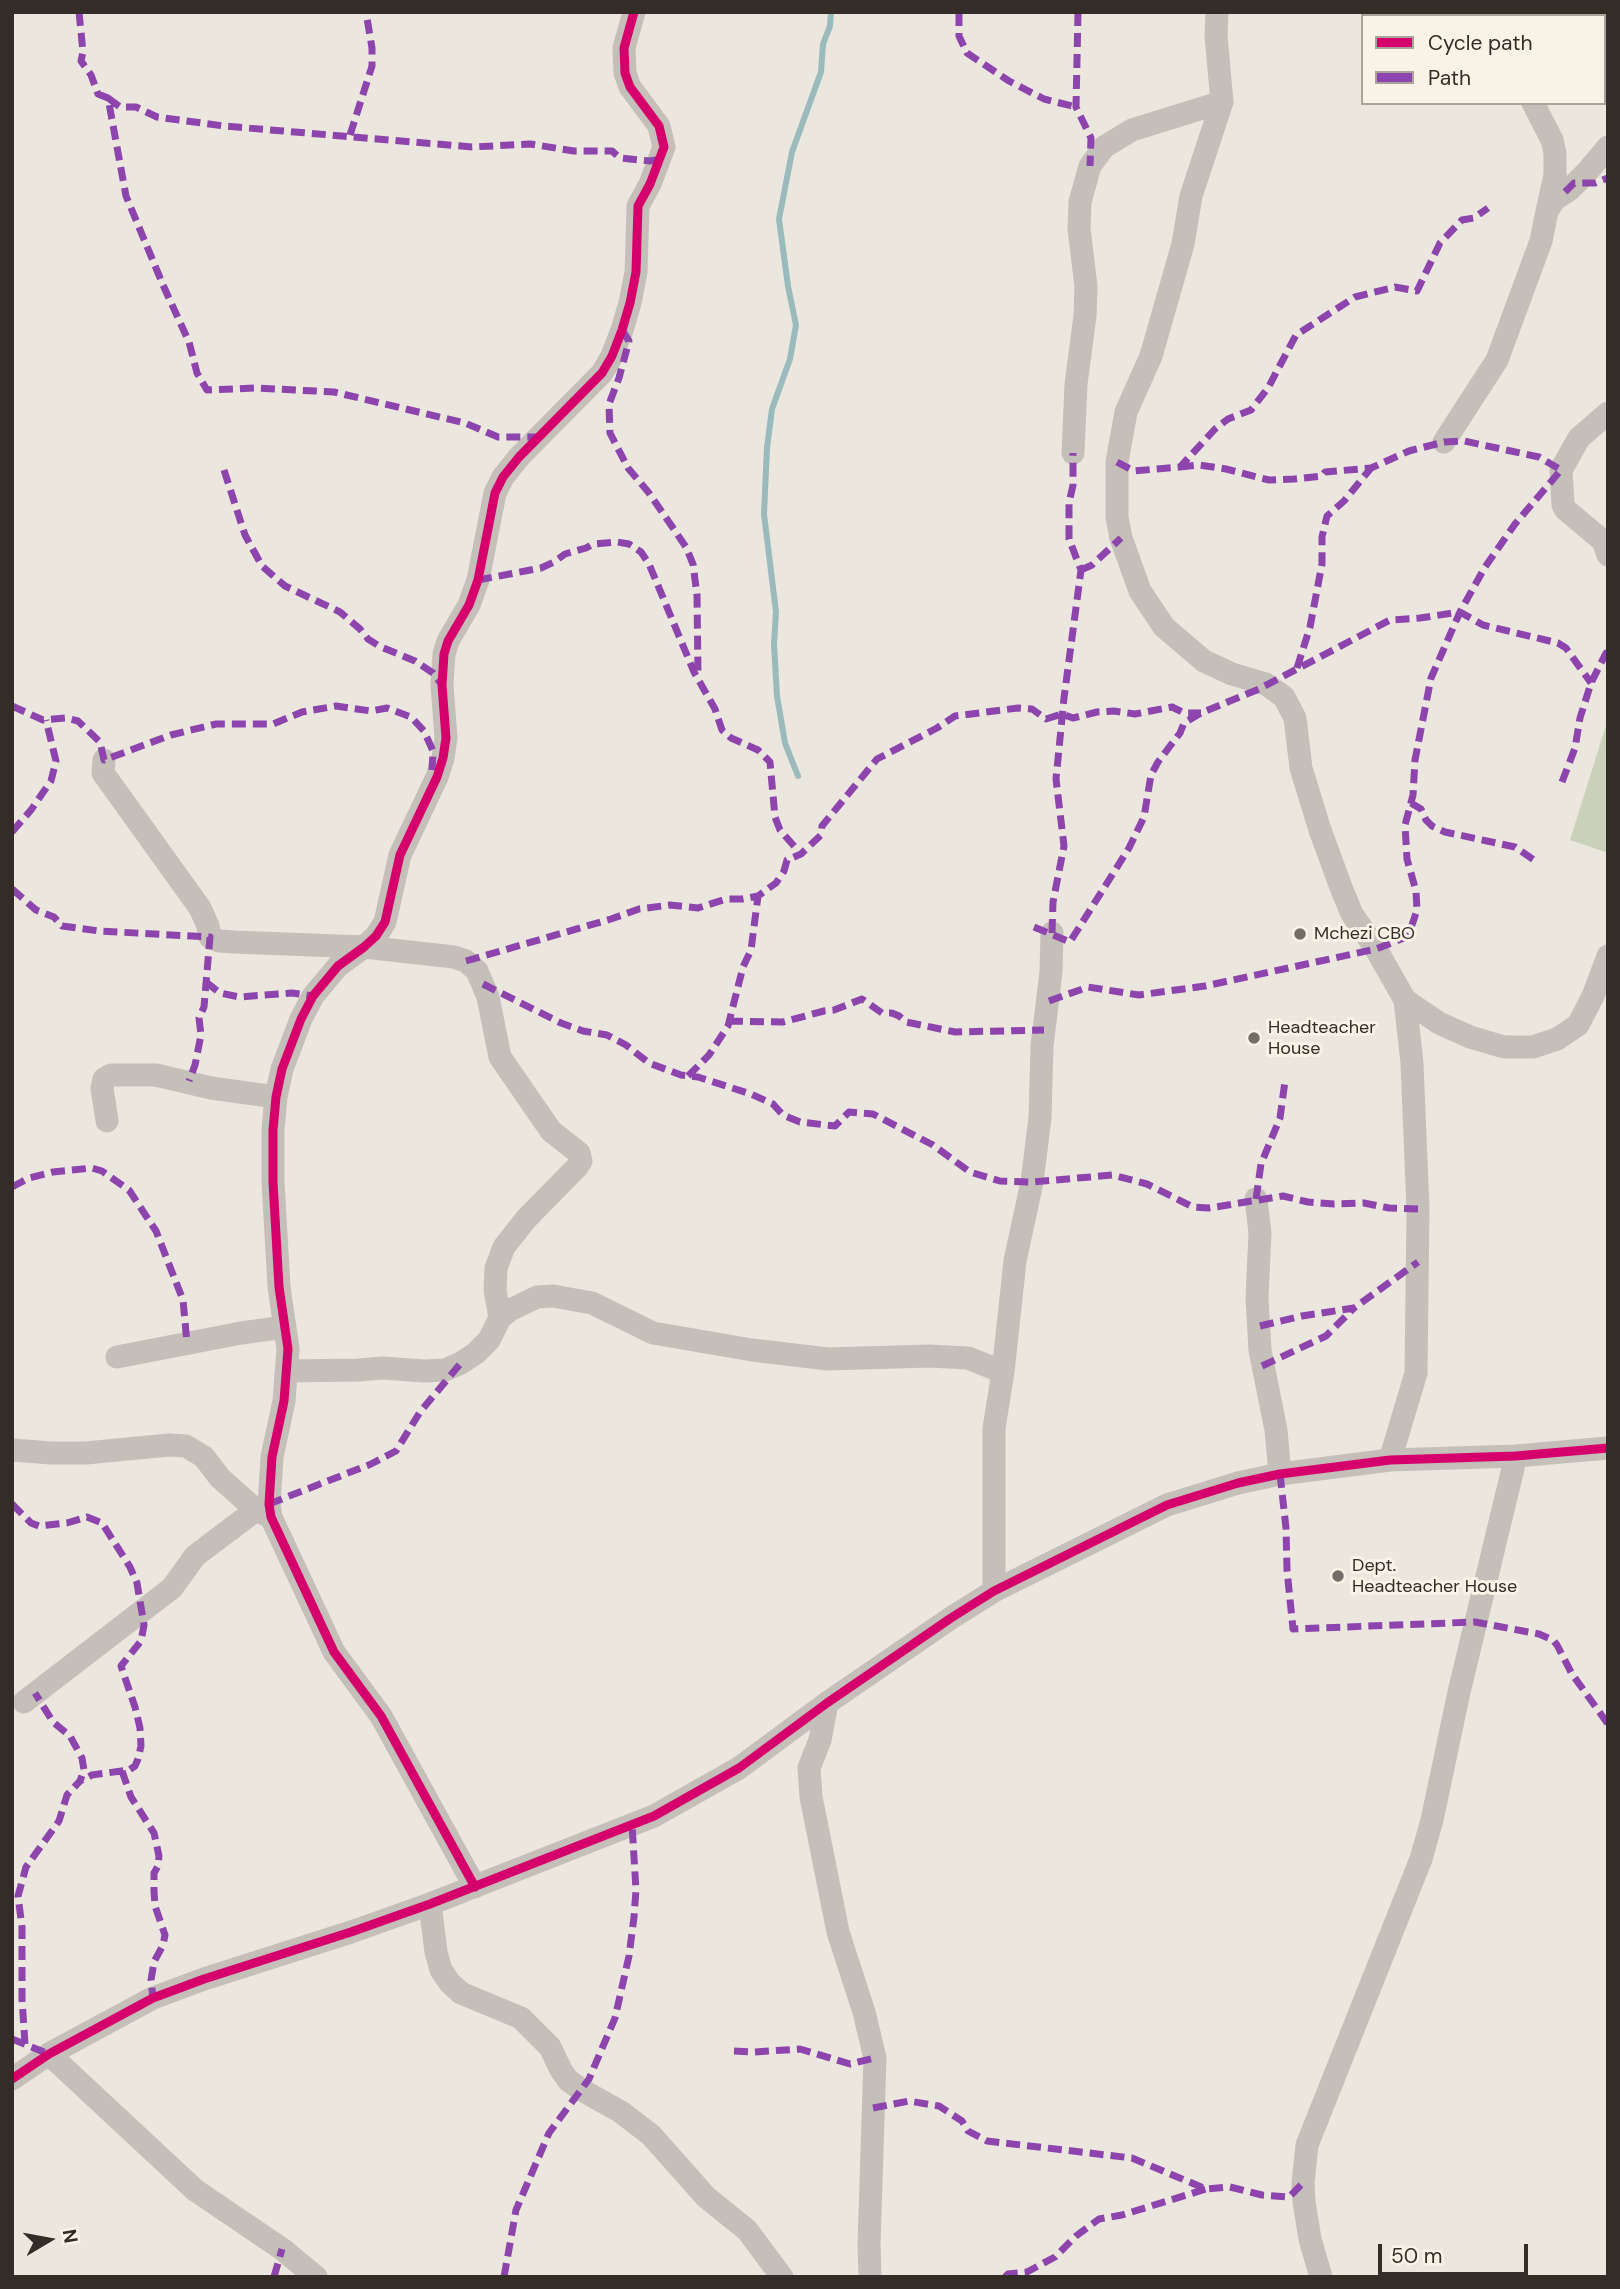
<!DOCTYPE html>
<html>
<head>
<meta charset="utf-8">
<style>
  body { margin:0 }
  #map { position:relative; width:1620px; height:2289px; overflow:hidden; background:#ebe7df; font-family:"DM Sans",sans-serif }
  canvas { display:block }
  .frame { position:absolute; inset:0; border:14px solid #342c27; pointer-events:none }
  .legend { position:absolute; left:1361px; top:14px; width:245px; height:91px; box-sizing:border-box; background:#f9f2e6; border:2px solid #aaa39a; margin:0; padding:9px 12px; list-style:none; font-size:21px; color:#342c27 }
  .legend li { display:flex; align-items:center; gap:14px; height:35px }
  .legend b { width:35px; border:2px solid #aaa39a }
  .north { position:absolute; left:14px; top:2205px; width:70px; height:70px; -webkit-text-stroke:5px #f9f2e6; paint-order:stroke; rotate:80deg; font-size:19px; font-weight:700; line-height:28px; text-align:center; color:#342c27 }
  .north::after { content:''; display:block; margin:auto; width:24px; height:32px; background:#342c27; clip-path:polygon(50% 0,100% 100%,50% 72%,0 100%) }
  .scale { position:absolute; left:1378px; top:2244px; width:150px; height:32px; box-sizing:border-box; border:4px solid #342c27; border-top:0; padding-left:9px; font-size:21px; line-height:24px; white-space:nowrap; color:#342c27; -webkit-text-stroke:5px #f9f2e6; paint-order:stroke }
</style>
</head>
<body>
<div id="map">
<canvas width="1620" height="2289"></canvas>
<div class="frame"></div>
<ul class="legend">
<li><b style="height:9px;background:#d6006c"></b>Cycle path</li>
<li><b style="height:9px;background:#8e44ad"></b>Path</li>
</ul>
<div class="north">N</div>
<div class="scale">50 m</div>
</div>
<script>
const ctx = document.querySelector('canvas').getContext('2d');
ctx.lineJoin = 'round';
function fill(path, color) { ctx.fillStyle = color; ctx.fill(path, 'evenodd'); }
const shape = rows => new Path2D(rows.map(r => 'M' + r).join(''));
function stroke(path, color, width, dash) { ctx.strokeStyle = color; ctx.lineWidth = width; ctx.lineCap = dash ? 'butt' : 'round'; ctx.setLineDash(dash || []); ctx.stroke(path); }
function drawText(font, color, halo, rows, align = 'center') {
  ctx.font = font + ' "DM Sans",sans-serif'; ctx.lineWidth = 6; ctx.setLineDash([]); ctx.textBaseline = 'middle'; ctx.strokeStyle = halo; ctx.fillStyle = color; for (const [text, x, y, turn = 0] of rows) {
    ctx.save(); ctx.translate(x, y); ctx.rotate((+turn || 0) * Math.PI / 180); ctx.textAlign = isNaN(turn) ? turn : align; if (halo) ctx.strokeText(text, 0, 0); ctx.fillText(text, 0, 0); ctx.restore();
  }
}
fill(shape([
  [1608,719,1608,853,1570,840]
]), '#cad1b9');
stroke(shape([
  [798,776,785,743,777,696,774,644,776,612,764,514,767,448,772,409,790,359,796,325,788,286,779,219,792,152,821,72,823,44,830,26,831,12]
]), '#9bbabc', 6);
stroke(shape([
  [1217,12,1216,36,1222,102,1191,196,1183,244,1151,356,1126,412,1117,462,1117,517,1121,538,1140,591,1164,627,1204,661,1232,674,1266,684,1284,697,1295,718,1301,768,1320,830,1342,890,1352,914,1376,949,1405,1000,1412,1063,1418,1209,1416,1373,1390,1460],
  [1500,12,1502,16],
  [1533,103,1552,140,1555,153,1555,175,1547,211],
  [1608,413,1579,438,1561,470,1563,505,1566,510,1603,541,1608,555],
  [1444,442,1497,360,1541,241,1547,211,1555,199,1569,190,1587,172,1608,147],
  [1073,453,1076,384,1085,316,1086,286,1079,229,1080,202,1090,166,1104,147,1132,130,1222,102],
  [104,760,103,773,200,908,208,926,210,937,219,941,234,942,364,947,454,957,466,961,477,971,488,997,500,1057,551,1131,579,1153,581,1161,577,1167,526,1219,504,1247,496,1268,495,1290,500,1318],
  [1405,1000,1439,1023,1470,1037,1504,1047,1533,1047,1557,1039,1578,1025,1593,996,1608,956],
  [107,1121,102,1088,104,1079,111,1075,156,1075,211,1088,276,1097],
  [1256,1199,1260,1233,1257,1298,1260,1350,1276,1430,1280,1474],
  [117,1357,241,1333,285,1327],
  [287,1371,358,1370,383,1368,424,1371,445,1370,461,1363,476,1353,489,1340,500,1318,510,1310,537,1297,553,1296,592,1303,653,1333,752,1350,828,1359,929,1356,968,1358,1003,1372],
  [12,1450,51,1453,86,1453,169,1445,186,1446,204,1457,220,1478,256,1510,269,1516],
  [994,1591,994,1428,1003,1372,1015,1261,1032,1182,1040,1118,1042,1046,1051,972,1052,933],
  [24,1702,172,1588,195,1556,256,1510],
  [827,1703,820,1740,809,1768,811,1797,838,1932,864,2012,875,2058,869,2244,870,2277],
  [475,1887,381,1716,334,1652,271,1517,269,1504,272,1457,284,1401,288,1349,279,1287,273,1182,273,1130,276,1097,282,1069,301,1019,313,996,338,966,364,947,376,936,385,922,400,855,437,777,443,758,446,738,442,685,444,654,448,641,469,605,478,580,495,493,503,477,519,457,602,373,612,356,622,330,630,303,636,272,638,206,650,184,664,147,659,126,630,87,625,73,624,48,634,12],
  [430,1904,436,1952,441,1970,450,1983,461,1993,521,2018,550,2047,561,2070,568,2080,580,2089,621,2112,651,2135,706,2197,747,2230,782,2277],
  [49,2054,195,2190,282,2249,316,2277],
  [12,2079,49,2054,153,1998,204,1979,351,1932,430,1904,654,1816,739,1768,827,1703,951,1618,994,1591,1167,1505,1238,1483,1280,1474,1390,1460,1516,1456,1608,1448],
  [1321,2277,1310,2239,1304,2202,1303,2183,1307,2145,1421,1859,1432,1820,1459,1692,1516,1456]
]), '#c4bfb8', 23);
stroke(shape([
  [79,12,83,52,81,61,91,75,98,94,108,98,126,196,163,285,189,342,197,373,207,390,256,388,334,392,465,423,498,437,538,437],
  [959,12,959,36,967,53,1009,81,1044,99,1076,107],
  [1078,12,1076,107,1091,138,1090,166],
  [108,98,120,107,136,107,157,117,224,126,472,147,530,144,574,151,612,151,620,158,650,161,661,159],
  [350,135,372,66,372,48,366,12],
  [1565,192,1574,183,1595,183,1608,178],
  [622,330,629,341,619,378,609,404,610,433,628,468,649,493,686,547,693,564,697,595,698,674],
  [1117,462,1134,471,1180,467,1215,429,1228,419,1251,410,1268,388,1296,335,1355,297,1395,287,1417,291,1440,243,1462,220,1474,218,1488,208],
  [224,470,245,535,262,566,285,586,340,612,360,629,368,639,379,646,415,661,433,673,442,685],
  [1081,570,1092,565,1121,538],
  [478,580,541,568,554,562,565,554,586,548,593,544,617,542,629,544,641,552,649,564,694,672,715,709,722,730,731,738,758,750,770,762,775,817,780,830,801,854],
  [1297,668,1310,627,1322,564,1322,537,1327,516,1344,501,1371,468],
  [12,706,43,720,66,718,78,721,100,742,104,760,171,735,216,724,273,724,302,712,336,706,371,711,387,708,411,717,424,731,433,751,432,770],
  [1562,782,1575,748,1580,718,1591,683,1606,653,1608,653],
  [1411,803,1421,809,1426,820,1432,826,1445,832,1515,847,1534,860],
  [12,832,31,810,51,781,56,761,46,720],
  [12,889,36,910,54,917,62,926,99,931,210,937,204,1007,199,1018,201,1035,195,1065,189,1081],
  [1034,927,1070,942,1129,848,1144,817,1151,775,1158,762,1180,733,1184,723,1201,713,1259,689,1390,620,1420,618,1460,612,1483,625,1558,643,1566,648,1591,683],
  [1052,933,1053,902,1064,846,1056,779,1064,698,1081,570,1069,539,1069,503,1073,485,1073,453],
  [466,961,611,919,639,909,670,905,698,908,726,899,742,899,758,896,776,883,784,871,787,860,801,854,821,835,822,826,877,759,937,728,955,716,1018,708,1032,709,1046,719,1062,714,1073,718,1097,712,1114,711,1135,714,1172,707,1184,713,1201,713],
  [206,982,220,993,239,997,292,993,313,996],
  [483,984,561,1023,583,1031,607,1035,626,1045,649,1063,681,1075,698,1077,751,1094,773,1104,783,1115,800,1122,835,1126,849,1112,873,1114,933,1145,970,1172,1000,1181,1032,1182,1113,1175,1147,1184,1193,1207,1209,1208,1283,1196,1308,1202,1334,1204,1364,1203,1389,1208,1418,1209],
  [1049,1001,1088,987,1139,995,1205,986,1376,949,1404,938,1412,925,1417,910,1416,891,1407,859,1405,825,1413,795,1415,760,1431,678,1460,612,1485,567,1515,524,1561,470,1539,457,1464,441,1444,442,1409,451,1371,468,1325,472,1322,476,1294,479,1269,480,1226,469,1199,465,1180,467],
  [729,1021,783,1022,824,1011,834,1010,862,999,882,1013,892,1013,899,1016,906,1022,955,1032,1044,1030],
  [688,1076,709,1055,728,1026,743,967,751,950,758,896],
  [12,1187,29,1178,53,1172,92,1168,102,1171,129,1190,156,1231,183,1300,187,1343],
  [1256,1199,1261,1164,1280,1118,1285,1081],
  [1260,1326,1302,1316,1354,1308,1418,1262],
  [1262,1366,1326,1336,1354,1308],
  [1280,1474,1286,1528,1287,1570,1293,1629,1475,1622,1539,1634,1553,1640,1557,1645,1572,1674,1608,1724],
  [12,1504,31,1523,39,1526,67,1523,87,1517,102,1523,130,1567,137,1583,144,1625,141,1641,121,1666,135,1707,140,1728,141,1746,138,1759,135,1766,129,1770,92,1775,80,1781],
  [269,1504,371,1464,396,1451,420,1412,461,1363],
  [122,1771,131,1797,154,1833,159,1856,158,1866,154,1873,154,1891,155,1906,165,1935,163,1945,154,1962,151,1980,153,1998],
  [12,2039,49,2054],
  [25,2044,22,1999,22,1927,18,1896,26,1867,59,1821,67,1795,80,1781,84,1770,82,1758,70,1736,53,1722,35,1693],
  [734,2051,754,2052,800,2049,850,2064,875,2058],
  [873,2108,909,2101,939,2106,962,2121,968,2131,987,2141,1132,2158,1206,2189,1230,2187,1262,2195,1289,2197,1303,2183],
  [274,2277,282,2249],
  [504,2277,516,2210,549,2133,589,2079,615,2018,629,1956,634,1917,636,1890,632,1824],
  [1005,2277,1008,2274,1027,2272,1055,2257,1076,2236,1099,2219,1122,2215,1206,2189]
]), '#8e44ad', 7, [14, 7]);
stroke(shape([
  [475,1887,381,1716,334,1652,271,1517,269,1504,272,1457,284,1401,288,1349,279,1287,273,1182,273,1130,276,1097,282,1069,301,1019,313,996,338,966,364,947,376,936,385,922,400,855,437,777,443,758,446,738,442,685,444,654,448,641,469,605,478,580,495,493,503,477,519,457,602,373,612,356,622,330,630,303,636,272,638,206,650,184,664,147,659,126,630,87,625,73,624,48,634,12],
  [12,2079,49,2054,153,1998,204,1979,351,1932,430,1904,654,1816,739,1768,827,1703,951,1618,994,1591,1167,1505,1238,1483,1280,1474,1390,1460,1516,1456,1608,1448]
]), '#d6006c', 9);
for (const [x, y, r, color] of [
  [1300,934,7,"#746d67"],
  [1254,1038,7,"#746d67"],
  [1338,1576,7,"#746d67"]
]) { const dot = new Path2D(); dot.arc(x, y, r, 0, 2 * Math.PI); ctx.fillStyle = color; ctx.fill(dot); stroke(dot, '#f9f2e6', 2.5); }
drawText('18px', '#342c27', '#f9f2e6', [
  ["Mchezi CBO",1314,934],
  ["Headteacher",1268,1028],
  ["House",1268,1049],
  ["Dept.",1352,1566],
  ["Headteacher House",1352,1587]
], 'left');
</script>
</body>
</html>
